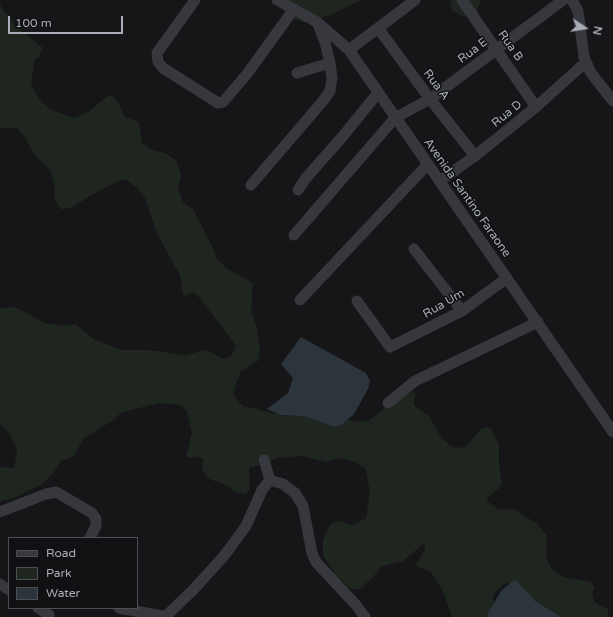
<!DOCTYPE html>
<html>
<head>
<meta charset="utf-8">
<style>
  body { margin:0 }
  #map { position:relative; width:613px; height:617px; overflow:hidden; background:#161618; font-family:"Varela Round",sans-serif }
  canvas { display:block }
  .legend { position:absolute; left:8px; top:537px; width:130px; height:72px; box-sizing:border-box; background:#111113; border:1px solid #4d4f55; margin:0; padding:5px 7px; list-style:none; font-size:12px; color:#a8adb8 }
  .legend li { display:flex; align-items:center; gap:8px; height:20px }
  .legend b { width:20px; border:1px solid #4d4f55 }
  .north { position:absolute; left:565px; top:8px; width:40px; height:40px; -webkit-text-stroke:3px #111113; paint-order:stroke; rotate:102deg; font-size:11px; font-weight:700; line-height:16px; text-align:center; color:#a8adb8 }
  .north::after { content:''; display:block; margin:auto; width:14px; height:18px; background:#a8adb8; clip-path:polygon(50% 0,100% 100%,50% 72%,0 100%) }
  .scale { position:absolute; left:8px; top:16px; width:115px; height:18px; box-sizing:border-box; border:2px solid #a8adb8; border-top:0; padding-left:5px; font-size:12px; line-height:14px; white-space:nowrap; color:#a8adb8; -webkit-text-stroke:3px #111113; paint-order:stroke }
</style>
</head>
<body>
<div id="map">
<canvas width="613" height="617"></canvas>
<ul class="legend">
<li><b style="height:5px;background:#37383d"></b>Road</li>
<li><b style="height:11px;background:#1e261f"></b>Park</li>
<li><b style="height:11px;background:#2c353c"></b>Water</li>
</ul>
<div class="north">N</div>
<div class="scale">100 m</div>
</div>
<script>
const ctx = document.querySelector('canvas').getContext('2d');
ctx.lineJoin = 'round';
function fill(path, color) { ctx.fillStyle = color; ctx.fill(path, 'evenodd'); }
const shape = rows => new Path2D(rows.map(r => 'M' + r).join(''));
function stroke(path, color, width, dash) { ctx.strokeStyle = color; ctx.lineWidth = width; ctx.lineCap = dash ? 'butt' : 'round'; ctx.setLineDash(dash || []); ctx.stroke(path); }
function drawText(font, color, halo, rows, align = 'center') {
  ctx.font = font + ' "Varela Round",sans-serif'; ctx.lineWidth = 3; ctx.setLineDash([]); ctx.textBaseline = 'middle'; ctx.strokeStyle = halo; ctx.fillStyle = color; for (const [text, x, y, turn = 0] of rows) {
    ctx.save(); ctx.translate(x, y); ctx.rotate((+turn || 0) * Math.PI / 180); ctx.textAlign = isNaN(turn) ? turn : align; if (halo) ctx.strokeText(text, 0, 0); ctx.fillText(text, 0, 0); ctx.restore();
  }
}
fill(shape([
  [273,0,361,0,328,16,306,23,296,20,283,6],
  [450,0,480,0,477,13,464,17,452,10],
  [0,5,16,27,42,47,39,58,35,58,31,85,41,101,51,110,75,118,88,112,108,96,113,96,117,100,125,117,139,122,142,143,152,150,165,153,176,160,181,176,178,189,183,202,193,209,212,246,217,259,226,268,253,283,251,311,257,327,260,353,258,357,259,360,241,371,237,381,233,395,243,406,285,416,299,415,336,417,358,422,370,420,399,397,413,391,415,393,414,405,429,416,441,437,452,447,459,448,466,446,482,428,486,427,491,429,499,444,499,467,502,483,499,488,488,497,487,501,499,510,514,509,537,524,547,536,546,556,552,570,563,577,591,582,595,587,592,593,594,602,608,609,608,617,537,617,514,583,511,582,504,584,495,592,493,597,494,617,452,617,444,593,430,571,415,566,425,550,425,545,423,544,403,561,382,566,374,576,360,589,351,589,336,575,323,555,323,540,330,524,339,521,353,525,366,518,370,493,366,469,353,461,340,458,327,462,300,456,277,458,263,464,249,468,250,489,245,494,236,492,224,484,209,479,202,469,203,459,197,456,188,458,186,456,192,433,187,411,180,405,158,403,121,413,112,421,83,439,74,456,61,461,54,472,44,483,14,498,0,501,0,467,13,468,15,465,17,448,8,432,0,424,0,308,11,307,19,309,45,323,61,326,75,324,95,340,123,350,149,350,185,355,206,350,224,359,230,357,236,347,233,341,197,295,193,292,186,296,183,294,180,276,156,231,145,198,137,188,128,181,120,180,95,193,72,207,65,209,61,209,55,199,54,183,50,170,37,158,22,133,17,128,0,128]
]), '#1e261f');
fill(shape([
  [301,337,366,373,370,381,368,389,354,414,343,424,335,427,304,416,280,415,267,409,288,393,293,378,281,364],
  [515,579,535,601,561,617,487,617,487,615,501,591]
]), '#2c353c');
stroke(shape([
  [195,0,157,53,158,62,163,68,218,103,223,102,247,74,294,9],
  [277,0,317,22,349,50,613,432],
  [462,0,536,107],
  [572,0,578,11,584,57,591,73,613,101],
  [378,28,430,99,475,156],
  [349,50,415,0],
  [297,73,330,63],
  [440,181,475,156,536,107,586,62],
  [251,185,323,101,330,91,332,78,330,63,325,42,318,24],
  [298,190,306,178,343,136,377,94],
  [294,235,395,118,430,99,563,0],
  [414,249,462,311],
  [300,300,428,164],
  [357,301,390,347,462,311,507,278],
  [388,403,415,381,538,322],
  [264,460,270,480,283,484,295,493,303,506,312,553,316,562,356,605,365,617],
  [0,512,46,494,56,492,92,513,96,519,96,526,90,538],
  [0,584,9,590],
  [38,608,49,615],
  [119,608,168,617],
  [166,616,193,590,224,556,246,526,262,490,270,480]
]), '#37383d', 11);
drawText('12px', '#a8adb8', '#111113', [
  ["Rua B",510,46,55],
  ["Rua E",473,51,-37],
  ["Rua A",436,85,53],
  ["Rua D",507,114,-39],
  ["Avenida Santino Faraone",467,198,55],
  ["Rua Um",444,304,-30]
]);
</script>
</body>
</html>
